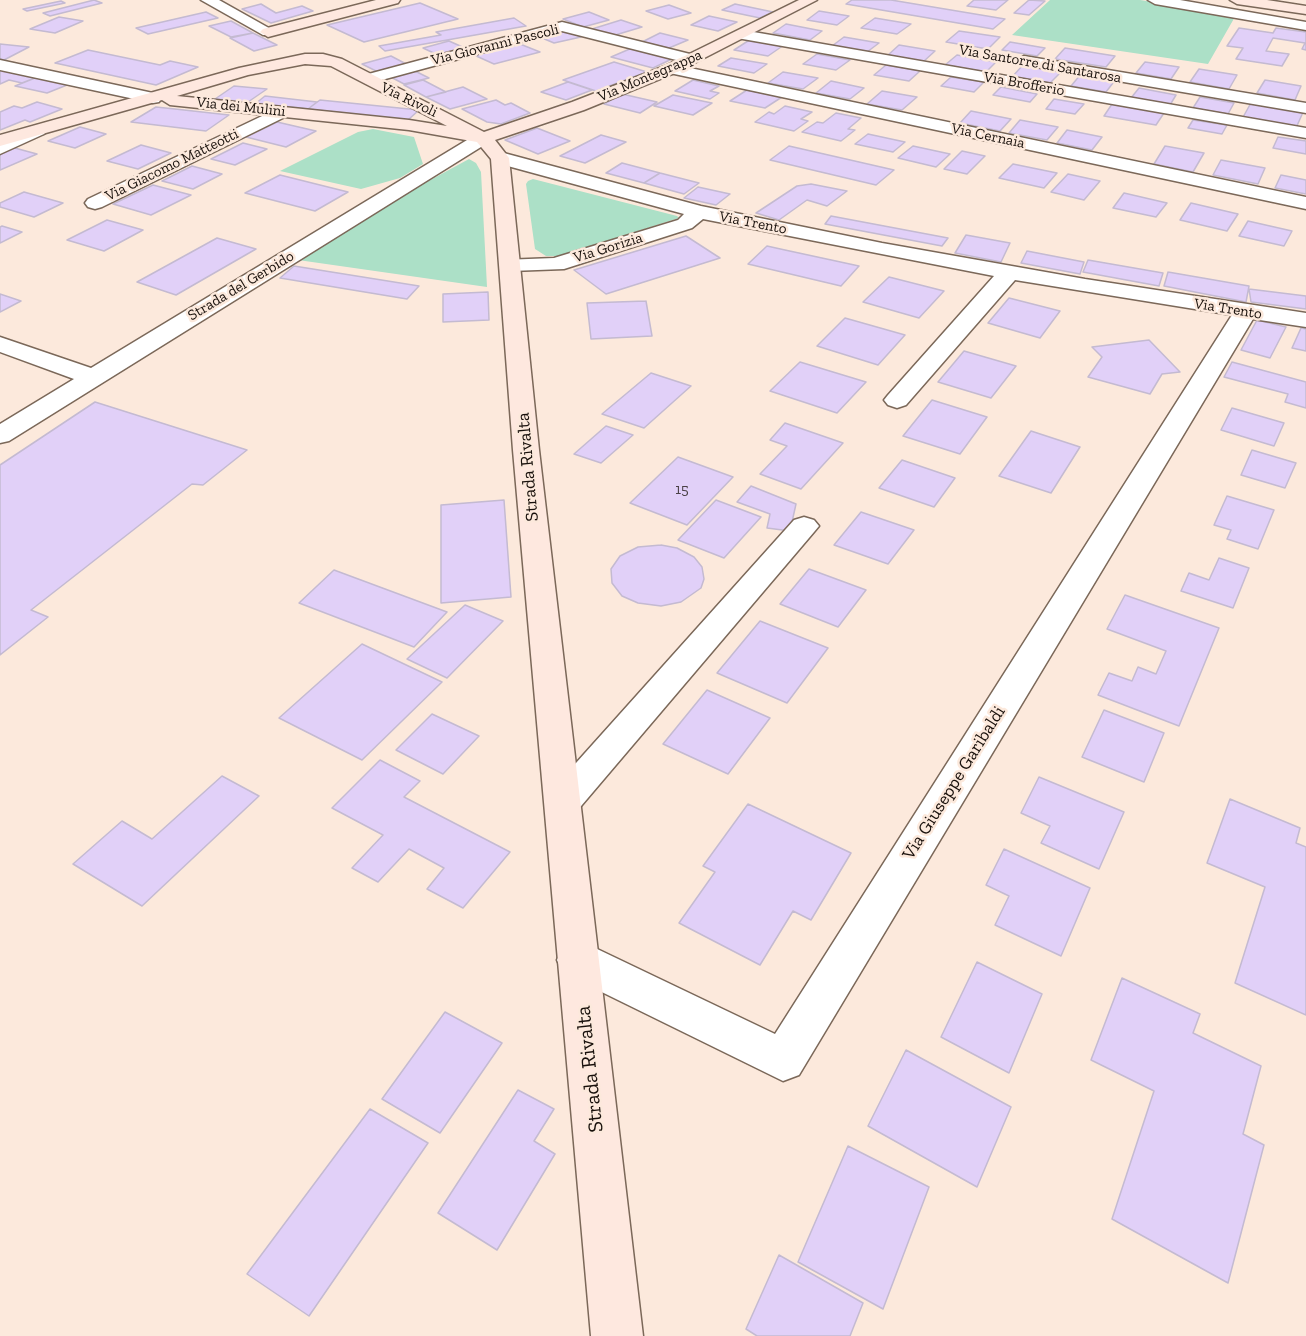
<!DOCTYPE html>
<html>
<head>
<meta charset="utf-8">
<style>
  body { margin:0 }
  canvas { display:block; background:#fce9dc }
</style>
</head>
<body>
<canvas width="1306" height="1336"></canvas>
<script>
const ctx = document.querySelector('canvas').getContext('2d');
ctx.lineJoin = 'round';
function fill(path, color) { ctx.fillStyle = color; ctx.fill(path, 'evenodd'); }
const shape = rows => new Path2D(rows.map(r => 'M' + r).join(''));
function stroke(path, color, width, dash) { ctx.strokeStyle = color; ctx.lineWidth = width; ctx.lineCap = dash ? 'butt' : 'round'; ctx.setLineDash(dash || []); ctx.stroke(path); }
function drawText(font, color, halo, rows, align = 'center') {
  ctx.font = font + ' "Zilla Slab",serif'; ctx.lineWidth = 5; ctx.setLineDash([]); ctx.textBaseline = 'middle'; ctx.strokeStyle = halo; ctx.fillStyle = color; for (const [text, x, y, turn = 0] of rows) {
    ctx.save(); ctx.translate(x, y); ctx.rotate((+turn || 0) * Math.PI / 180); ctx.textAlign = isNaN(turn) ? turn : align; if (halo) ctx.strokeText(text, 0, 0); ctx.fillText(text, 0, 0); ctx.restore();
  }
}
fill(shape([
  [1050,0,1140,0,1236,15,1208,64,1012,35],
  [373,129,414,137,423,164,400,178,361,189,280,171,358,132],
  [469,159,476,163,481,172,487,287,298,260,423,184],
  [533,179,677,216,679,218,559,256,546,256,535,249,526,184,528,181]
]), '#ace0c7');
const building = shape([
  [94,0,102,3,50,16,43,13,94,0],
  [852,0,891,0,1005,19,993,29,846,4,852,0],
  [974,0,1008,0,996,10,967,6,974,0],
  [1029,0,1045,1,1029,15,1014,13,1029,0],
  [61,1,65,3,27,11,23,9,61,1],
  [420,3,458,19,364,42,327,25,420,3],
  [261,4,276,13,302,6,313,11,271,23,242,9,261,4],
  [735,4,773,12,760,18,722,10,735,4],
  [669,5,691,13,668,19,646,11,669,5],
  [819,11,849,16,837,25,807,20,819,11],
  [206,12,218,18,148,34,136,28,206,12],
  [589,12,609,20,583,27,563,19,589,12],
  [709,16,737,22,718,31,691,25,709,16],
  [59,17,83,21,55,33,30,29,59,17],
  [514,18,526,26,385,51,379,46,441,35,436,32,514,18],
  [875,18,911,24,897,34,861,28,875,18],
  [621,20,642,27,612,36,592,29,621,20],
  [231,21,253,33,231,37,209,26,231,21],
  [786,24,822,31,810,40,773,33,786,24],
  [1239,28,1273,33,1276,28,1306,32,1306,50,1302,49,1305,43,1273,38,1266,51,1289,54,1282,66,1236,59,1243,48,1227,46,1239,28],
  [562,29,581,37,554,43,535,35,562,29],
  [959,31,1000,37,988,49,946,42,959,31],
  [253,33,277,45,254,51,230,38,253,33],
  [660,33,688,40,669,48,642,42,660,33],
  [844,37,879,43,867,52,832,46,844,37],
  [751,39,784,45,768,56,734,50,751,39],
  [449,41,467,49,440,56,423,48,449,41],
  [1010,42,1045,48,1037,56,1002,50,1010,42],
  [0,44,29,47,4,60,0,59,0,44],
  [520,44,540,52,494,64,474,55,520,44],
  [899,45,935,51,923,62,887,56,899,45],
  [632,48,674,58,653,68,611,57,632,48],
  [1065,48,1115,56,1106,67,1055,59,1065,48],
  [88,50,160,65,170,61,198,67,156,85,55,63,88,50],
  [817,54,850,60,836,70,803,64,817,54],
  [957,55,996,62,986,72,945,65,957,55],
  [391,56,410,66,380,73,362,64,391,56],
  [731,58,767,64,754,73,718,66,731,58],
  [614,62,647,72,596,91,563,80,614,62],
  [1145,62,1179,67,1171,79,1136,73,1145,62],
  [886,65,920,71,909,81,874,75,886,65],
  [1023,65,1061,72,1050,83,1012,77,1023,65],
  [7,69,40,76,22,83,9,80,0,84,0,70,7,69],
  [411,69,429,78,404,84,387,75,411,69],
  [1199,69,1237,75,1229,89,1190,82,1199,69],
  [783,72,818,78,803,89,768,83,783,72],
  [1081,74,1116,79,1106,92,1071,86,1081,74],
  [40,76,72,83,47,93,15,86,40,76],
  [951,77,984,82,974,92,941,86,951,77],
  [423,80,446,92,426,97,404,85,423,80],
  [693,80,719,86,710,91,719,93,710,99,675,91,693,80],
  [1265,80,1301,86,1295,100,1257,93,1265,80],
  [831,81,864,88,850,99,816,93,831,81],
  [568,82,592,90,566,100,541,92,568,82],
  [234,86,267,89,248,102,215,99,234,86],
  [463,87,487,99,450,109,426,97,463,87],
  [1001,87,1037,94,1030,102,993,95,1001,87],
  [1139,88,1176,95,1170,105,1131,98,1139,88],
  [747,90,782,97,765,108,730,101,747,90],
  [882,91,917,97,902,110,867,104,882,91],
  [622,94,657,102,640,113,604,104,622,94],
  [673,95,712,103,693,115,654,106,673,95],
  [265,96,317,102,308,109,255,104,265,96],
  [1200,97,1234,103,1228,114,1193,108,1200,97],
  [1054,99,1084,104,1075,114,1046,109,1054,99],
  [320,100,419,110,408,120,308,109,320,100],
  [496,100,505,105,511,103,530,113,501,124,487,122,462,109,496,100],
  [1252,101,1304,110,1296,128,1242,119,1252,101],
  [37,102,62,109,30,122,25,120,0,130,0,112,14,106,22,108,37,102],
  [1112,104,1164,113,1156,125,1104,116,1112,104],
  [785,106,812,112,801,119,808,121,794,131,755,122,769,112,774,114,785,106],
  [156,107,175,109,229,115,206,131,131,122,156,107],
  [971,111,1011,119,1000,131,960,123,971,111],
  [836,113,861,118,848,129,855,130,841,141,802,132,817,122,823,123,836,113],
  [1020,120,1058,127,1047,140,1009,133,1020,120],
  [1193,120,1227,125,1222,134,1188,128,1193,120],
  [277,122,316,131,286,147,246,137,277,122],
  [80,127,106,134,75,148,48,141,80,127],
  [537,128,570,141,538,154,505,140,537,128],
  [1067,130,1102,137,1092,150,1057,143,1067,130],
  [868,134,905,142,893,152,855,144,868,134],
  [601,135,626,142,585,163,560,156,601,135],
  [1278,137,1306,141,1306,154,1273,148,1278,137],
  [243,143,267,149,235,165,211,159,243,143],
  [141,145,171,153,138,169,107,161,141,145],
  [789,146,894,170,876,185,770,160,789,146],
  [913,146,950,154,936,167,898,158,913,146],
  [1165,146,1204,153,1193,172,1154,164,1165,146],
  [11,147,37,154,0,170,0,152,11,147],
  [962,151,985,156,967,174,944,169,962,151],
  [1221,160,1265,168,1258,184,1213,175,1221,160],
  [622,163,660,173,644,183,606,173,622,163],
  [1013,164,1057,173,1044,188,999,178,1013,164],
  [192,166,222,174,193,189,162,181,192,166],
  [660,173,699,183,684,194,644,183,660,173],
  [1068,174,1100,181,1084,200,1051,192,1068,174],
  [280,175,348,192,315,211,245,193,280,175],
  [1281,175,1306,180,1306,194,1275,188,1281,175],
  [811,184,847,191,827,206,807,200,779,220,756,213,797,186,811,184],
  [153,185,191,195,151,215,113,204,153,185],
  [698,187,730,194,716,205,684,198,698,187],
  [24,192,63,203,34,217,0,207,0,203,24,192],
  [1124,193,1167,203,1156,217,1113,208,1124,193],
  [1191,203,1238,214,1227,231,1180,220,1191,203],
  [831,216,948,238,942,246,825,224,831,216],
  [107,220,143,230,104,251,67,240,107,220],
  [1248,221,1292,231,1284,246,1239,236,1248,221],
  [2,226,22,232,0,243,0,227,2,226],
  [966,235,1010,243,1001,262,955,253,966,235],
  [686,236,720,258,606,294,574,270,686,236],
  [217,238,256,249,176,295,137,282,217,238],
  [767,246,785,250,859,266,841,286,748,264,767,246],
  [1027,251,1084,262,1080,274,1021,263,1027,251],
  [1088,260,1163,273,1159,286,1083,272,1088,260],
  [294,266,419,286,407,299,280,278,294,266],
  [1168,272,1249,286,1246,302,1164,286,1168,272],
  [889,277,944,291,919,318,863,302,889,277],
  [1249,289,1306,296,1306,309,1251,302,1249,289],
  [488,292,489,320,443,322,443,294,488,292],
  [0,294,21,301,0,312,0,294],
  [1009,298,1060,311,1040,338,988,323,1009,298],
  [646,301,652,336,591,339,587,303,646,301],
  [845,318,905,335,878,365,817,346,845,318],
  [1257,320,1286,327,1270,358,1241,350,1257,320],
  [1301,328,1306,329,1306,351,1292,348,1301,328],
  [1149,340,1180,372,1162,374,1150,394,1088,377,1102,357,1092,347,1149,340],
  [964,351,1016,366,991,398,938,382,964,351],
  [800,362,866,382,837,413,770,391,800,362],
  [1232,362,1306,382,1306,408,1285,402,1288,394,1224,377,1232,362],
  [651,373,691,386,644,428,602,414,651,373],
  [932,400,987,417,960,454,903,436,932,400],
  [95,402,247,450,203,485,192,484,31,610,48,617,0,655,0,465,95,402],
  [1232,408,1284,423,1274,446,1221,430,1232,408],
  [785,423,843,443,801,489,760,474,787,446,770,440,785,423],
  [606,426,633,435,601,463,574,454,606,426],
  [1031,431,1080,447,1051,493,999,476,1031,431],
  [1252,450,1296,463,1285,488,1241,475,1252,450],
  [678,457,733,477,687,525,630,503,678,457],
  [902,460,955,478,934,507,879,488,902,460],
  [751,486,796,504,790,531,767,528,770,514,737,502,751,486],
  [1227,496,1274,510,1258,549,1227,539,1231,530,1214,525,1227,496],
  [504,500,511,597,441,603,441,505,504,500],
  [716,500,761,517,724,558,678,540,716,500],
  [861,512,914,530,888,564,834,545,861,512],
  [661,545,677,548,694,557,702,567,704,579,701,588,681,602,661,606,638,603,622,596,612,583,611,569,620,556,638,547,661,545],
  [1219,558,1249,568,1233,608,1181,591,1189,573,1209,580,1219,558],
  [809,569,866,590,838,627,780,604,809,569],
  [334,570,447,612,414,647,299,603,334,570],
  [1125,595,1219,628,1179,726,1098,695,1109,673,1132,681,1138,667,1156,674,1166,651,1107,629,1125,595],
  [465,605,503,621,447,678,407,659,465,605],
  [760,621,828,648,787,703,717,673,760,621],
  [362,644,442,682,362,760,279,718,362,644],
  [707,690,770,718,728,774,663,744,707,690],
  [1104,710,1164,733,1144,782,1082,757,1104,710],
  [432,714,479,736,443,774,396,750,432,714],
  [380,760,420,781,404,797,510,852,463,908,427,889,444,868,409,849,378,882,352,868,383,835,332,808,380,760],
  [222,776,259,796,142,906,73,864,122,821,152,839,222,776],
  [1039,777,1124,812,1099,869,1041,843,1050,826,1021,813,1039,777],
  [1230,799,1300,828,1296,843,1306,847,1306,1015,1235,983,1265,887,1207,863,1230,799],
  [748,804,851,853,811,920,793,911,760,965,679,923,715,872,703,866,748,804],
  [1004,849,1090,888,1061,956,995,925,1009,896,986,885,1004,849],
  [977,962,1042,994,1009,1073,941,1037,977,962],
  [1122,978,1200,1014,1193,1033,1261,1066,1243,1134,1264,1145,1228,1283,1112,1219,1154,1091,1091,1060,1122,978],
  [445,1012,502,1043,440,1133,382,1099,445,1012],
  [906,1050,1011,1107,977,1187,868,1126,906,1050],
  [518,1090,554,1109,534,1141,555,1154,497,1250,438,1213,518,1090],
  [370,1109,428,1143,309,1316,247,1274,370,1109],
  [848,1146,929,1187,883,1309,798,1262,848,1146],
  [779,1255,863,1303,850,1336,757,1336,746,1329,779,1255]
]);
fill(building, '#e1d0f8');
stroke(building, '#c4bad1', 1.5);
const street = shape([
  [201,0,219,0,276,32,273,35,263,35,201,0],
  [1148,0,1180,0,1306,22,1306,30,1155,4,1148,0],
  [562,22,698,56,700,59,692,64,562,31,367,84,359,79,361,76,562,22],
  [742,30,1306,128,1306,138,737,38,734,35,737,32,742,30],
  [1024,56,1306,103,1306,113,1018,64,1016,61,1024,56],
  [0,60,153,93,159,94,161,98,159,102,153,103,0,70,0,60],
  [671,64,1306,197,1306,209,665,72,663,69,671,64],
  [281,107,287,108,290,112,287,116,102,207,95,209,88,207,85,203,88,199,281,107],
  [38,125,44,126,47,130,44,134,0,154,0,141,38,125],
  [483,133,489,134,492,138,489,142,9,441,0,443,0,424,74,379,0,352,0,337,91,368,477,134,483,133],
  [500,152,701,206,882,243,1085,279,1306,313,1306,327,1253,319,799,1075,783,1081,563,973,557,960,563,947,578,942,593,947,775,1034,1232,315,1015,280,906,405,897,408,888,405,884,400,888,395,994,276,703,219,692,228,564,269,511,271,503,270,500,265,503,260,554,258,678,220,684,214,493,162,491,158,493,154,500,152],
  [804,517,814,520,819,526,814,532,576,812,563,816,550,812,545,802,550,792,794,520,804,517]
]);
const secondary = shape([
  [376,0,400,0,398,3,268,37,260,32,263,29,376,0],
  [799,0,817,0,677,72,584,110,495,140,509,158,539,450,643,1336,591,1336,513,450,491,159,477,142,409,130,170,105,162,100,0,146,0,135,239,68,305,54,323,54,342,59,484,132,572,102,665,66,799,0],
  [305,64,331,66,447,126,409,120,177,96,248,75,305,64],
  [1230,0,1267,0,1306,6,1306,14,1237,4,1230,0]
]);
stroke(street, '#7b6859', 3);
stroke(secondary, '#7b6859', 3);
fill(street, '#fff');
fill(secondary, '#fee8df');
drawText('15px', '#18100b', '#fce9dc', [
  ["Via Giovanni Pascoli",495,45,-14],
  ["Via Santorre di Santarosa",1040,64,10],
  ["Via Montegrappa",650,76,-23],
  ["Via Brofferio",1024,84,10],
  ["Via Rivoli",409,100,26],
  ["Via dei Mulini",241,107,6],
  ["Via Cernaia",988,136,12],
  ["Via Giacomo Matteotti",172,165,-26],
  ["Via Trento",753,223,11],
  ["Via Gorizia",608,248,-17],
  ["Strada del Gerbido",241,286,-31],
  ["Via Trento",1228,309,9]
]);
drawText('15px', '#4a4046', null, [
  ["15",682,490]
]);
drawText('18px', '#18100b', '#fce9dc', [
  ["Strada Rivalta",528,467,-95],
  ["Via Giuseppe Garibaldi",954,783,-58]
]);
drawText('21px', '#18100b', '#fce9dc', [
  ["Strada Rivalta",590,1069,-96]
]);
</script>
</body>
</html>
